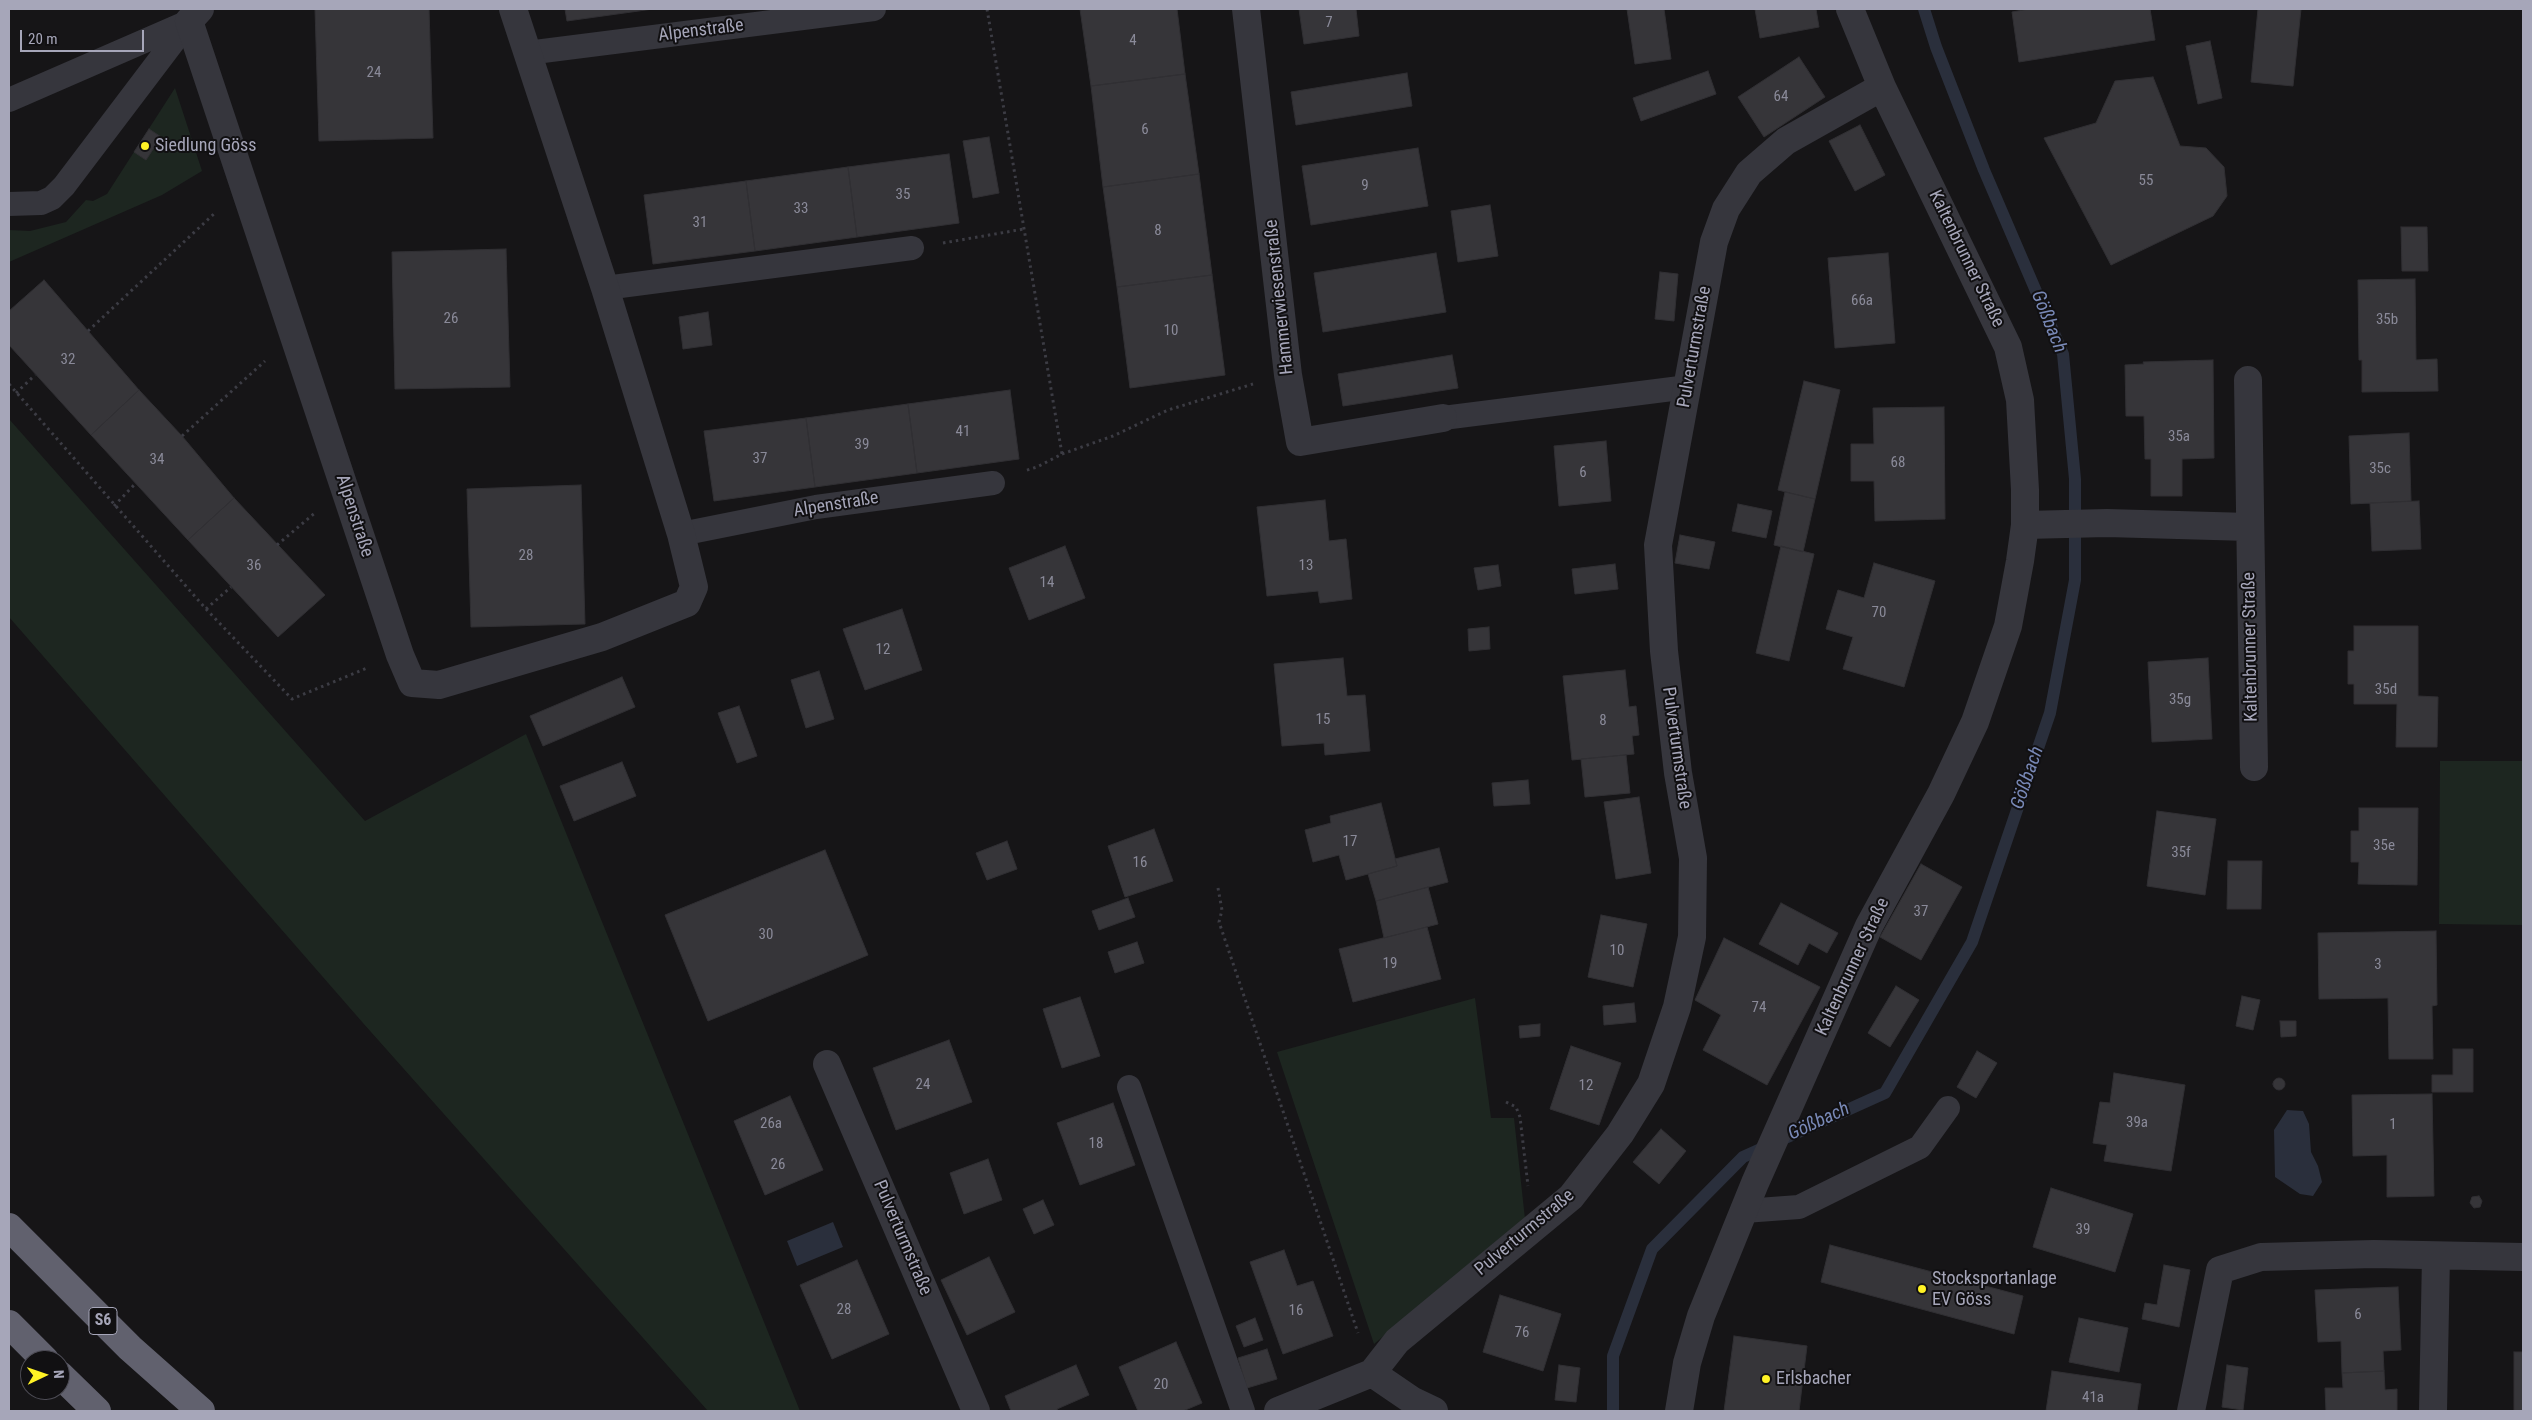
<!DOCTYPE html>
<html>
<head>
<meta charset="utf-8">
<style>
  body { margin:0 }
  #map { position:relative; width:2532px; height:1420px; overflow:hidden; background:#161517; font-family:"Roboto Condensed",sans-serif }
  canvas { display:block }
  .frame { position:absolute; inset:0; border:10px solid #a6a6b9; pointer-events:none }
  .north { position:absolute; left:20px; top:1350px; width:50px; height:50px; box-sizing:border-box; background:#111012; border:1px solid #4d4c55; border-radius:50%; rotate:87deg; font-size:14px; font-weight:700; line-height:20px; text-align:center; color:#a6a6b9 }
  .north::after { content:''; display:block; margin:auto; width:18px; height:22px; background:#fff225; clip-path:polygon(50% 0,100% 100%,50% 72%,0 100%) }
  .scale { position:absolute; left:20px; top:30px; width:124px; height:22px; box-sizing:border-box; border:2px solid #a6a6b9; border-top:0; padding-left:6px; font-size:15px; line-height:18px; white-space:nowrap; color:#a6a6b9; -webkit-text-stroke:4px #111012; paint-order:stroke }
</style>
</head>
<body>
<div id="map">
<canvas width="2532" height="1420"></canvas>
<div class="frame"></div>
<div class="north">N</div>
<div class="scale">20 m</div>
</div>
<script>
const ctx = document.querySelector('canvas').getContext('2d');
ctx.lineJoin = 'round';
function fill(path, color) { ctx.fillStyle = color; ctx.fill(path, 'evenodd'); }
const shape = rows => new Path2D(rows.map(r => 'M' + r).join(''));
function stroke(path, color, width, dash) { ctx.strokeStyle = color; ctx.lineWidth = width; ctx.lineCap = dash ? 'butt' : 'round'; ctx.setLineDash(dash || []); ctx.stroke(path); }
function drawText(font, color, halo, rows, align = 'center') {
  ctx.font = font + ' "Roboto Condensed",sans-serif'; ctx.lineWidth = 4; ctx.setLineDash([]); ctx.textBaseline = 'middle'; ctx.strokeStyle = halo; ctx.fillStyle = color; for (const [text, x, y, turn = 0] of rows) {
    ctx.save(); ctx.translate(x, y); ctx.rotate((+turn || 0) * Math.PI / 180); ctx.textAlign = isNaN(turn) ? turn : align; if (halo) ctx.strokeText(text, 0, 0); ctx.fillText(text, 0, 0); ctx.restore();
  }
}
fill(shape([
  [175,88,202,171,162,195,9,262,9,230,30,231,66,222,86,200,93,201,107,194],
  [9,419,365,821,526,734,800,1411,708,1411,363,1023,9,617],
  [2440,761,2523,761,2523,925,2439,924],
  [1475,998,1491,1118,1514,1118,1525,1219,1374,1344,1277,1052]
]), '#1d2620');
fill(shape([
  [2287,1110,2303,1111,2309,1124,2311,1152,2318,1166,2322,1182,2313,1196,2300,1194,2275,1177,2274,1130],
  [833,1222,843,1247,797,1266,787,1241]
]), '#2a2f3c');
stroke(shape([
  [1613,1411,1613,1356,1652,1249,1743,1157,1885,1093,1972,942,2050,713,2075,580,2075,479,2063,354,1984,170,1936,47,1924,9]
]), '#2a2f3c', 12);
const building = shape([
  [315,9,429,9,433,138,319,141,315,9],
  [565,9,653,9,567,21,565,9],
  [1080,9,1177,9,1185,74,1091,86,1080,9],
  [1299,9,1356,9,1359,36,1304,44,1299,9],
  [1627,9,1664,9,1671,59,1635,64,1627,9],
  [1755,9,1816,9,1819,27,1760,38,1755,9],
  [2029,9,2150,9,2155,40,2019,62,2012,12,2029,9],
  [2258,9,2301,9,2293,86,2251,82,2258,9],
  [2210,41,2222,98,2198,104,2186,46,2210,41],
  [1799,57,1825,97,1764,137,1738,97,1799,57],
  [1708,71,1716,94,1641,121,1633,98,1708,71],
  [1407,73,1412,106,1296,125,1291,92,1407,73],
  [1185,74,1199,174,1103,187,1091,86,1185,74],
  [2153,77,2180,146,2206,148,2224,167,2227,196,2213,216,2111,265,2044,138,2096,123,2115,81,2153,77],
  [1860,125,1885,175,1855,191,1829,141,1860,125],
  [149,129,161,137,146,160,134,152,149,129],
  [989,137,999,193,973,198,963,141,989,137],
  [1418,148,1428,206,1311,225,1302,166,1418,148],
  [949,154,959,223,857,237,848,167,949,154],
  [848,167,857,237,755,251,746,181,848,167],
  [1199,174,1212,275,1117,287,1103,187,1199,174],
  [746,181,755,251,653,264,644,195,746,181],
  [1490,205,1498,256,1458,262,1451,211,1490,205],
  [2401,227,2427,227,2428,271,2402,271,2401,227],
  [506,249,510,387,395,389,392,252,506,249],
  [1436,253,1446,312,1323,332,1314,273,1436,253],
  [1888,253,1895,343,1835,348,1828,258,1888,253],
  [1660,272,1678,274,1674,321,1655,319,1660,272],
  [1212,275,1225,375,1130,388,1117,287,1212,275],
  [2415,279,2416,360,2437,359,2438,391,2362,392,2362,360,2359,360,2358,280,2415,279],
  [44,280,139,390,91,435,9,345,9,311,44,280],
  [708,312,712,345,683,349,679,317,708,312],
  [1452,355,1458,388,1343,406,1338,374,1452,355],
  [2213,360,2214,458,2182,459,2182,496,2151,496,2151,459,2145,459,2144,416,2126,416,2125,365,2144,364,2143,362,2213,360],
  [1804,381,1840,390,1815,499,1778,490,1804,381],
  [139,390,182,436,234,498,188,540,91,435,139,390],
  [1010,390,1019,459,917,473,908,404,1010,390],
  [908,404,917,473,815,487,806,418,908,404],
  [1944,407,1945,519,1875,521,1874,481,1851,481,1851,444,1874,444,1873,408,1944,407],
  [806,418,815,487,714,501,704,431,806,418],
  [2409,433,2411,501,2351,504,2349,436,2409,433],
  [1606,441,1611,501,1559,506,1554,446,1606,441],
  [581,485,585,624,471,627,467,489,581,485],
  [1785,492,1815,499,1803,552,1774,545,1785,492],
  [234,498,325,595,278,637,188,540,234,498],
  [1325,500,1329,541,1346,539,1352,599,1320,603,1318,591,1267,596,1257,507,1325,500],
  [2419,501,2421,549,2372,551,2370,503,2419,501],
  [1738,504,1772,511,1766,538,1732,531,1738,504],
  [1680,535,1715,542,1709,569,1675,563,1680,535],
  [1065,546,1085,598,1029,620,1009,568,1065,546],
  [1781,546,1814,554,1789,661,1756,653,1781,546],
  [1874,563,1935,581,1904,687,1843,669,1853,637,1826,629,1838,590,1864,598,1874,563],
  [1615,564,1618,589,1575,594,1572,569,1615,564],
  [1498,565,1501,586,1478,590,1474,568,1498,565],
  [902,609,922,670,865,690,843,629,902,609],
  [2354,626,2418,626,2418,696,2438,697,2437,747,2396,747,2397,704,2354,704,2354,684,2348,684,2348,651,2354,651,2354,626],
  [1489,627,1490,649,1469,651,1468,629,1489,627],
  [1343,658,1347,696,1365,695,1370,751,1325,755,1324,743,1282,746,1274,664,1343,658],
  [2208,658,2212,739,2152,742,2148,662,2208,658],
  [1625,670,1629,707,1636,706,1639,735,1632,736,1634,754,1572,760,1563,676,1625,670],
  [819,671,834,719,806,728,791,680,819,671],
  [622,677,635,707,543,746,530,716,622,677],
  [739,706,757,756,737,763,718,713,739,706],
  [1626,755,1630,793,1585,797,1581,759,1626,755],
  [622,762,636,796,574,821,560,786,622,762],
  [1528,780,1530,804,1494,806,1492,783,1528,780],
  [1639,797,1651,873,1616,879,1604,802,1639,797],
  [1381,803,1397,866,1346,880,1339,855,1313,862,1305,830,1331,823,1330,816,1381,803],
  [2359,808,2418,808,2417,885,2358,884,2359,862,2351,862,2351,831,2359,831,2359,808],
  [2157,811,2216,819,2205,895,2147,886,2157,811],
  [1154,829,1173,881,1125,897,1108,846,1154,829],
  [1007,841,1017,869,987,880,976,853,1007,841],
  [1439,848,1448,882,1376,901,1368,874,1397,866,1395,859,1439,848],
  [825,850,868,955,708,1021,665,915,825,850],
  [2228,861,2262,861,2261,909,2227,909,2228,861],
  [1921,864,1962,887,1921,960,1880,937,1921,864],
  [1428,887,1438,924,1384,938,1376,901,1428,887],
  [1128,898,1135,917,1099,930,1092,911,1128,898],
  [1781,903,1838,933,1827,953,1809,943,1798,965,1759,944,1781,903],
  [1601,915,1647,924,1633,987,1588,977,1601,915],
  [1427,927,1441,979,1353,1002,1339,949,1427,927],
  [2436,931,2437,1005,2432,1006,2433,1059,2389,1059,2388,998,2319,999,2318,933,2436,931],
  [1724,938,1820,987,1767,1085,1703,1050,1721,1015,1695,1000,1724,938],
  [1137,942,1144,963,1115,973,1108,952,1137,942],
  [1896,986,1919,1000,1890,1047,1868,1033,1896,986],
  [2242,996,2260,1000,2253,1030,2236,1026,2242,996],
  [1080,997,1100,1056,1062,1068,1043,1009,1080,997],
  [1634,1003,1636,1022,1604,1025,1603,1006,1634,1003],
  [2280,1021,2296,1021,2296,1036,2281,1037,2280,1021],
  [1540,1024,1540,1036,1520,1038,1519,1026,1540,1024],
  [949,1040,972,1102,896,1130,873,1068,949,1040],
  [1571,1046,1621,1063,1599,1125,1550,1109,1571,1046],
  [2453,1049,2473,1049,2473,1092,2432,1092,2432,1075,2453,1075,2453,1049],
  [1977,1051,1997,1063,1976,1098,1957,1087,1977,1051],
  [2114,1073,2185,1085,2171,1171,2104,1161,2107,1145,2093,1143,2100,1102,2110,1103,2114,1073],
  '2273 1084a6 6 0 1 1 12 0a6 6 0 1 1-12 0Z',
  [2432,1094,2434,1196,2387,1197,2387,1155,2353,1156,2352,1095,2432,1094],
  [790,1096,823,1170,765,1195,734,1121,790,1096],
  [1113,1103,1135,1165,1080,1185,1057,1123,1113,1103],
  [1661,1129,1686,1151,1659,1184,1633,1162,1661,1129],
  [988,1159,1002,1200,964,1214,950,1173,988,1159],
  [2051,1188,2133,1214,2115,1272,2033,1247,2051,1188],
  [2479,1196,2482,1201,2480,1207,2474,1208,2470,1203,2472,1197,2479,1196],
  [1043,1200,1054,1225,1034,1234,1023,1209,1043,1200],
  [1830,1245,2023,1296,2014,1334,1821,1282,1830,1245],
  [1284,1250,1297,1286,1313,1281,1333,1336,1283,1354,1250,1262,1284,1250],
  [989,1257,1015,1312,967,1335,941,1280,989,1257],
  [857,1260,889,1334,832,1359,800,1285,857,1260],
  [2164,1265,2190,1270,2179,1327,2142,1319,2145,1303,2157,1305,2164,1265],
  [2398,1287,2401,1350,2383,1351,2384,1371,2342,1373,2341,1341,2318,1342,2315,1290,2398,1287],
  [1500,1295,1561,1314,1543,1371,1483,1352,1500,1295],
  [1255,1318,1263,1340,1244,1347,1236,1326,1255,1318],
  [2079,1318,2128,1328,2119,1372,2069,1362,2079,1318],
  [1734,1336,1807,1346,1799,1411,1724,1411,1734,1336],
  [1176,1342,1202,1403,1183,1411,1138,1411,1119,1367,1176,1342],
  [1267,1349,1277,1379,1247,1388,1238,1358,1267,1349],
  [2514,1352,2523,1352,2523,1411,2514,1411,2514,1352],
  [1076,1365,1089,1395,1057,1409,1058,1411,1011,1411,1005,1396,1076,1365],
  [1559,1365,1580,1368,1576,1402,1555,1400,1559,1365],
  [2227,1365,2248,1368,2243,1410,2222,1407,2227,1365],
  [2052,1371,2141,1384,2137,1411,2046,1411,2052,1371],
  [2384,1371,2385,1390,2397,1389,2397,1411,2326,1411,2325,1388,2343,1388,2342,1373,2384,1371]
]);
fill(building, '#363539');
stroke(building, '#302f33', 1);
stroke(shape([
  [987,9,1062,454,1037,467,1024,471],
  [943,243,1024,229],
  [88,331,216,212],
  [9,384,206,609,292,699,367,668],
  [16,393,35,375],
  [182,436,265,361],
  [1062,454,1113,436,1168,410,1253,384],
  [114,506,135,484],
  [277,545,316,512],
  [206,609,231,587],
  [1218,888,1222,910,1219,922,1358,1333],
  [1506,1102,1516,1107,1520,1117,1528,1186]
]), '#3c3c44', 3, [2.5, 4]);
stroke(shape([
  [527,53,874,9],
  [9,100,188,22],
  [9,204,41,203,52,198,64,186,189,21],
  [605,288,912,248],
  [1443,418,1688,387],
  [681,534,816,507,993,483],
  [1129,1087,1243,1411],
  [1744,1211,1799,1207,1920,1147,1948,1108]
]), '#36363d', 24);
stroke(shape([
  [200,9,189,21,400,655,412,683,439,685,602,637,687,603,694,587,681,534,605,288,513,9],
  [1246,9,1288,375,1300,442,1443,418],
  [2248,380,2254,767],
  [2025,525,2107,523,2249,527],
  [827,1064,976,1411],
  [1372,1373,1397,1341,1571,1197,1620,1134,1651,1084,1677,1007,1692,937,1693,858,1678,773,1664,651,1658,545,1714,242,1726,209,1749,173,1786,141,1882,87],
  [1278,1411,1372,1373,1413,1401,1434,1411],
  [1679,1411,1687,1363,1701,1316,1755,1183,1869,926,1941,794,1975,722,2008,626,2020,561,2025,525,2025,490,2020,400,2008,347,1882,87,1850,9],
  [2191,1411,2220,1270,2261,1257,2374,1254,2523,1257],
  [2433,1411,2436,1256]
]), '#36363d', 28);
stroke(shape([
  [9,1227,130,1348,201,1411],
  [9,1324,45,1360],
  [60,1375,97,1411]
]), '#61616e', 28);
for (const [x, y, r, color] of [
  [145,146,5,"#fff225"],
  [1922,1289,5,"#fff225"],
  [1766,1379,5,"#fff225"]
]) { const dot = new Path2D(); dot.arc(x, y, r, 0, 2 * Math.PI); ctx.fillStyle = color; ctx.fill(dot); stroke(dot, '#111012', 2); }
drawText('15px', '#8a8a99', null, [
  ["7",1329,23],
  ["4",1133,41],
  ["24",374,73],
  ["64",1781,97],
  ["6",1145,130],
  ["55",2146,181],
  ["9",1365,186],
  ["35",903,195],
  ["33",801,209],
  ["31",700,223],
  ["8",1158,231],
  ["66a",1862,301],
  ["26",451,319],
  ["35b",2387,320],
  ["10",1171,331],
  ["32",68,360],
  ["41",963,432],
  ["35a",2179,437],
  ["39",862,445],
  ["37",760,459],
  ["34",157,460],
  ["68",1898,463],
  ["35c",2380,469],
  ["6",1583,473],
  ["28",526,556],
  ["36",254,566],
  ["13",1306,566],
  ["14",1047,583],
  ["70",1879,613],
  ["12",883,650],
  ["35d",2386,690],
  ["35g",2180,700],
  ["15",1323,720],
  ["8",1603,721],
  ["17",1350,842],
  ["35e",2384,846],
  ["35f",2181,853],
  ["16",1140,863],
  ["37",1921,912],
  ["30",766,935],
  ["10",1617,951],
  ["19",1390,964],
  ["3",2378,965],
  ["74",1759,1008],
  ["24",923,1085],
  ["12",1586,1086],
  ["39a",2137,1123],
  ["26a",771,1124],
  ["1",2393,1125],
  ["18",1096,1144],
  ["26",778,1165],
  ["39",2083,1230],
  ["28",844,1310],
  ["16",1296,1311],
  ["6",2358,1315],
  ["76",1522,1333],
  ["20",1161,1385],
  ["41a",2093,1398]
]);
for (const [x, y, w] of [
  [103,1321,28]
]) { const box = new Path2D(); box.roundRect(x - w / 2, y - 13.5, w, 27, 4); ctx.fillStyle = '#111012'; ctx.fill(box); stroke(box, '#a6a6b9', 1); }
drawText('bold 16px', '#a6a6b9', null, [
  ["S6",103,1321]
]);
drawText('18px', '#a6a6b9', '#111012', [
  ["Alpenstraße",701,31,-7],
  ["Kaltenbrunner Straße",1966,259,64],
  ["Hammerwiesenstraße",1280,297,-96],
  ["Pulverturmstraße",1695,347,-80],
  ["Alpenstraße",836,505,-9],
  ["Alpenstraße",354,516,72],
  ["Kaltenbrunner Straße",2251,647,-91],
  ["Pulverturmstraße",1676,748,82],
  ["Kaltenbrunner Straße",1853,967,-65],
  ["Pulverturmstraße",1525,1233,-40],
  ["Pulverturmstraße",902,1238,67]
]);
drawText('18px', '#a6a6b9', '#111012', [
  ["Siedlung Göss",155,146],
  ["Stocksportanlage",1932,1279],
  ["EV Göss",1932,1300],
  ["Erlsbacher",1776,1379]
], 'left');
drawText('italic 19px', '#7989b7', '#111012', [
  ["Gößbach",2048,322,68],
  ["Gößbach",2028,778,-71],
  ["Gößbach",1819,1122,-25]
]);
</script>
</body>
</html>
